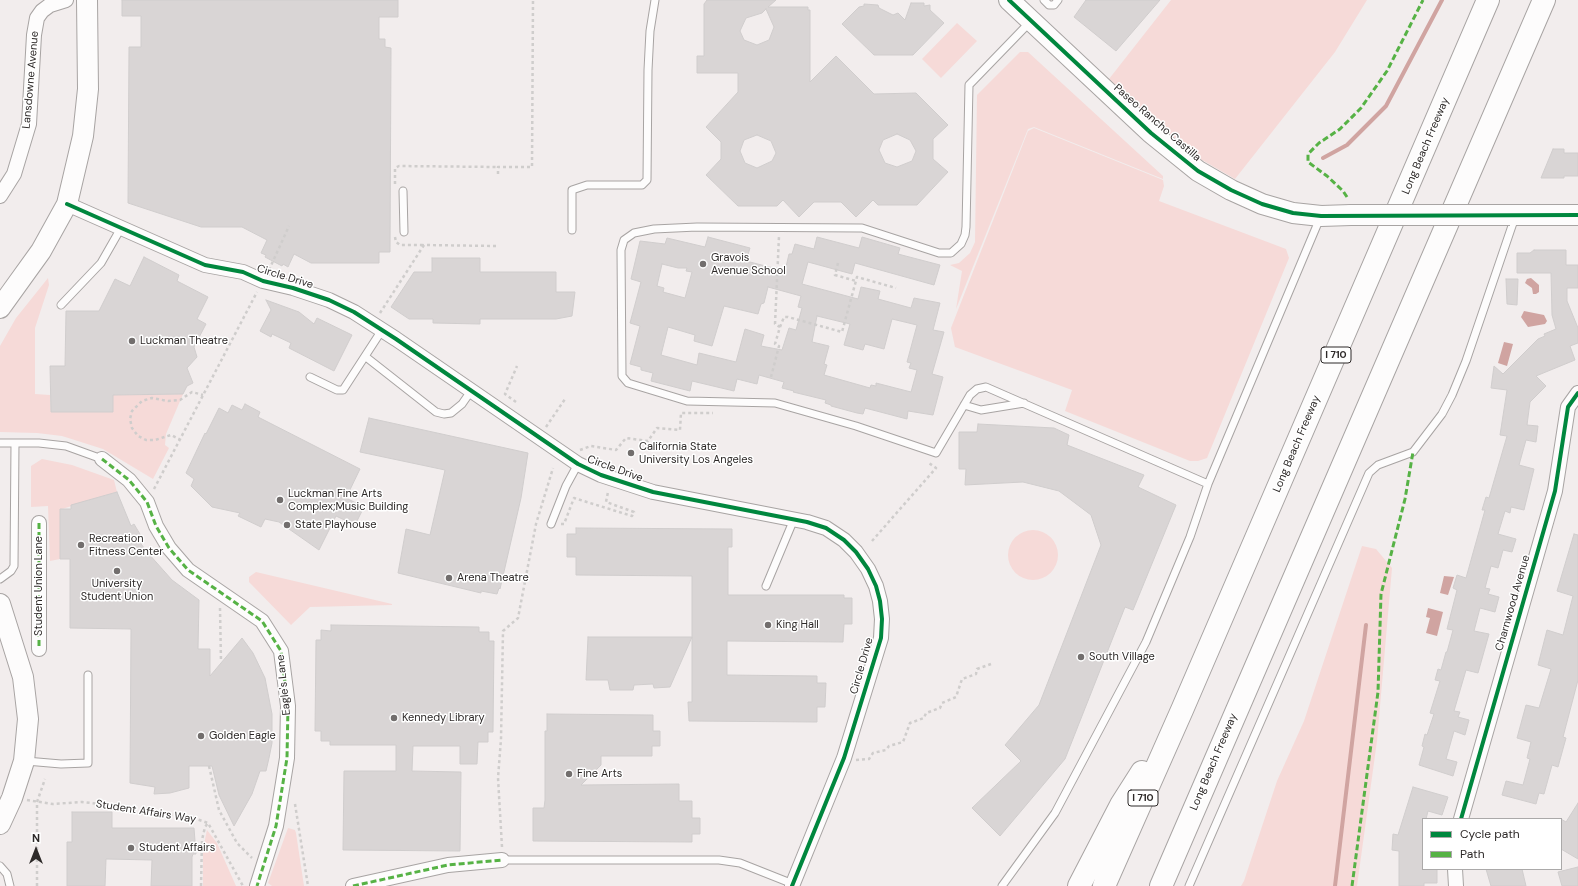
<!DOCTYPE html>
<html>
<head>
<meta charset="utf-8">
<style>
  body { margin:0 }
  #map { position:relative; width:1578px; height:886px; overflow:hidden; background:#f2eded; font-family:"DM Sans",sans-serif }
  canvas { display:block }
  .legend { position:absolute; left:1422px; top:818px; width:140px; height:52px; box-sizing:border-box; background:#fff; border:1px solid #aba9a9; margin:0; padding:5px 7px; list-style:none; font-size:12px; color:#2d2928 }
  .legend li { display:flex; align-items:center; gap:8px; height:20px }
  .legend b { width:20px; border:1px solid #aba9a9 }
  .north { position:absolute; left:16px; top:830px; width:40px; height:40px; -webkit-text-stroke:3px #fff; paint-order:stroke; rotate:0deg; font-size:11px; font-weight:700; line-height:16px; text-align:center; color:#2d2928 }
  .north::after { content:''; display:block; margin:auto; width:14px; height:18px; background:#2d2928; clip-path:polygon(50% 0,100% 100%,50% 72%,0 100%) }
</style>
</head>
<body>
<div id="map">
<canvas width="1578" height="886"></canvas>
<ul class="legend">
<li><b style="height:5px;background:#00873e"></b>Cycle path</li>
<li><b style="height:5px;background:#56b245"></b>Path</li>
</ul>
<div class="north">N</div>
</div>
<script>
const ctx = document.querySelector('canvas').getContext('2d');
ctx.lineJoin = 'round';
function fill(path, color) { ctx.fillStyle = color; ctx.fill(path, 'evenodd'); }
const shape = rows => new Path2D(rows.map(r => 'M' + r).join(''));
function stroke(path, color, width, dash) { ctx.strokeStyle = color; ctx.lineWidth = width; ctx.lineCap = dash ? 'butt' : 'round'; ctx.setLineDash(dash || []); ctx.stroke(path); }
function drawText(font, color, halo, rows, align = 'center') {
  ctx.font = font + ' "DM Sans",sans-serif'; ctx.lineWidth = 3; ctx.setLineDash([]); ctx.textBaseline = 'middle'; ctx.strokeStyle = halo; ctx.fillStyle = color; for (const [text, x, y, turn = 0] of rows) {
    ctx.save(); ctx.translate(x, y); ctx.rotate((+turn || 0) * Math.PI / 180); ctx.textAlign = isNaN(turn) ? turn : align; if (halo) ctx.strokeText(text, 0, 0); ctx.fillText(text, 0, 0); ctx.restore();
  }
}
fill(shape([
  [1171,0,1367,0,1335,52,1235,179,1190,153,1109,79],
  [957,23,977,41,941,78,922,59],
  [1020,52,1028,52,1163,176,1163,179,1034,127,1028,129,956,309,962,271,950,265,959,263,970,253,975,242,977,95],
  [1034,128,1163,180,1164,186,1159,201,1286,249,1289,258,1207,458,1198,461,1190,461,1065,411,1072,390,955,347,951,328,1028,131],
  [48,278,49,285,35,328,35,394,50,395,51,412,113,412,113,395,183,394,166,434,165,445,169,448,153,479,103,449,62,436,37,433,0,432,0,346,16,318],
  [42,459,72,465,114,480,117,492,62,509,60,559,50,561,48,506,31,507,31,466],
  '1008 555a25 25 0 1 1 50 0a25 25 0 1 1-50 0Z',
  [1362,546,1376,549,1392,568,1377,741,1357,886,1241,886,1244,881,1277,781,1304,721],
  [256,572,392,604,392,605,310,607,291,625,249,582,249,577],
  [288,828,295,830,296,833,304,886,272,886,268,883],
  [207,830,217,843,236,886,203,886,203,849]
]), '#f6dad8');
fill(shape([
  [1531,278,1539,285,1539,292,1536,294,1533,294,1532,288,1525,283,1527,279],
  [1524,311,1544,315,1547,321,1545,324,1528,327,1521,317],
  [1504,342,1513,344,1507,366,1498,363],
  [1444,576,1454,577,1448,595,1440,593],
  [1428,608,1443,612,1437,636,1426,633,1430,618,1426,617]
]), '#d0a4a1');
stroke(shape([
  [1323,158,1347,145,1386,106,1442,0],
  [1335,886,1366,625]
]), '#d0a4a1', 4);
const building = shape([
  [122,0,398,0,398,17,379,17,379,39,385,39,385,47,391,48,390,252,379,252,379,263,311,263,294,254,288,267,283,264,282,266,265,257,266,255,261,253,267,240,242,227,201,227,128,203,129,47,141,47,141,16,122,16,122,0],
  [707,0,776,0,768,7,808,7,808,10,810,10,810,82,836,56,874,94,916,93,948,125,933,139,933,159,948,172,917,205,878,205,873,200,856,217,841,202,814,202,799,217,783,200,777,206,738,206,706,175,721,159,721,142,706,127,738,92,738,73,697,73,697,56,704,56,704,4,707,0],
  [766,9,774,27,769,40,757,45,744,40,740,31,746,18,762,13,766,9],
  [897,134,910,140,916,151,912,161,897,167,885,163,879,150,883,140,897,134],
  [757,135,771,141,776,153,772,161,757,168,745,163,740,151,744,140,757,135],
  [1086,0,1160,0,1116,51,1074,17,1086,0],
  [911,3,924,3,924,6,930,5,930,10,944,23,913,55,874,55,842,24,859,7,864,6,864,4,878,5,879,8,893,15,898,13,905,20,911,3],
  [1553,149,1564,149,1564,153,1578,153,1578,176,1564,176,1564,178,1541,178,1553,149],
  [708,237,750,248,746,261,785,271,789,254,792,254,795,244,814,249,817,237,859,248,862,237,900,248,898,254,940,265,934,285,855,263,852,274,808,262,802,284,858,299,861,287,880,291,878,299,911,308,914,298,940,303,933,330,944,332,932,374,943,377,933,415,908,411,907,419,865,408,863,414,857,413,831,406,831,405,825,403,826,400,793,392,794,391,782,388,784,382,759,375,757,384,737,379,734,391,692,381,690,391,651,381,653,373,641,370,641,367,630,364,640,326,630,323,641,282,631,279,640,241,665,244,667,238,705,247,708,237],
  [662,264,678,268,687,268,686,271,692,272,685,298,663,292,664,288,657,286,662,264],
  [768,287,801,296,798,307,802,308,796,330,789,328,782,350,761,346,764,335,745,329,736,362,699,353,697,365,661,355,668,327,695,335,694,341,712,346,724,306,758,314,761,304,764,303,768,287],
  [817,316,850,324,844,345,863,350,865,344,884,349,892,319,917,325,907,362,911,363,909,368,917,370,911,392,876,383,876,386,871,385,870,388,824,375,827,365,824,364,829,346,812,342,817,316],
  [1534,250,1566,250,1566,265,1578,265,1578,288,1567,288,1567,301,1578,328,1578,343,1570,346,1575,360,1536,376,1546,386,1530,402,1527,425,1538,426,1536,442,1526,440,1519,465,1534,469,1524,510,1511,507,1510,513,1505,511,1498,534,1516,539,1512,552,1503,550,1498,568,1491,566,1485,588,1490,589,1488,594,1499,597,1495,612,1480,608,1474,631,1489,634,1478,673,1466,670,1454,711,1460,712,1458,717,1469,720,1465,735,1454,731,1446,759,1457,762,1453,776,1419,765,1424,747,1422,746,1425,734,1427,735,1434,714,1430,713,1440,681,1435,680,1438,669,1441,670,1446,652,1447,652,1453,630,1447,629,1457,590,1453,588,1457,575,1466,578,1485,510,1482,510,1486,497,1489,498,1507,436,1500,435,1507,390,1491,388,1494,366,1503,374,1538,339,1545,336,1544,334,1556,329,1552,315,1551,273,1517,273,1517,253,1530,253,1534,250],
  [144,257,179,275,177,281,208,297,197,319,206,324,194,347,197,357,187,368,193,383,187,386,183,394,113,395,113,412,51,412,50,366,65,366,66,311,99,311,115,279,130,286,144,257],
  [432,258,480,258,480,272,556,272,556,292,575,292,572,316,556,319,480,319,480,324,433,323,433,319,409,319,391,307,414,272,432,272,432,258],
  [1506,279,1518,279,1517,305,1507,304,1506,279],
  [266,300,299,312,314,324,317,318,352,335,334,371,289,348,291,343,272,334,271,337,260,331,271,310,266,300],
  [245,404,260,412,258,417,360,469,346,498,364,507,355,525,336,516,319,550,279,522,265,519,261,527,238,516,240,513,212,507,191,486,194,479,186,473,205,433,206,434,219,408,228,413,232,405,242,410,245,404],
  [369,418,528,453,521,498,500,589,499,588,497,594,481,591,481,593,398,573,406,529,430,535,445,470,360,452,369,418],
  [978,424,1054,428,1069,435,1067,445,1144,475,1138,487,1176,505,1133,610,1125,607,1065,759,1000,836,972,808,1021,761,1005,745,1039,705,1101,545,1091,515,1059,491,1023,482,965,485,966,469,959,469,959,432,977,432,978,424],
  [117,492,131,526,134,524,144,541,141,544,148,553,172,580,199,600,198,649,210,649,210,676,242,638,253,653,265,678,272,714,272,743,269,758,266,771,260,771,252,794,234,826,219,795,212,766,189,766,189,788,170,793,154,794,155,787,130,783,131,629,70,628,70,559,60,559,60,509,71,509,71,505,117,492],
  [576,528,732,529,732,547,728,547,728,595,844,595,844,598,852,598,852,624,844,624,843,642,727,641,727,675,817,676,817,683,826,683,825,707,817,707,817,722,689,721,688,702,692,702,692,576,576,575,576,557,567,557,567,534,576,534,576,528],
  [1574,534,1578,535,1578,680,1563,737,1566,738,1558,767,1552,765,1544,794,1539,793,1536,804,1502,795,1506,781,1523,785,1530,759,1527,758,1531,742,1517,738,1526,705,1539,708,1551,669,1538,665,1547,630,1563,635,1573,596,1557,591,1574,534],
  [331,625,479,627,479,632,489,632,489,641,494,641,493,732,488,732,488,742,478,742,477,764,460,764,460,746,413,746,412,771,461,772,460,851,343,850,344,771,396,771,396,745,330,745,330,741,321,741,321,731,315,731,316,640,321,640,321,630,331,631,331,625],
  [588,637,692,637,670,687,654,688,653,684,634,685,633,690,610,690,608,680,586,680,588,637],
  [547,714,653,715,653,731,660,731,660,746,652,746,652,756,601,756,601,765,581,785,679,784,679,801,692,801,692,818,700,818,700,834,692,834,692,842,533,841,533,808,544,808,545,800,545,731,547,731,547,714],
  [1413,787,1448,797,1442,815,1428,811,1426,819,1423,819,1423,869,1437,869,1437,883,1424,883,1424,886,1399,886,1399,851,1392,850,1393,834,1398,835,1413,787],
  [1578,803,1578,859,1561,849,1561,819,1566,822,1578,803],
  [72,812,112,812,112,828,194,828,196,854,193,854,192,857,192,886,151,886,152,860,106,859,105,886,67,886,67,842,72,842,72,812],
  [1578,867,1578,886,1562,886,1558,872,1578,867],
  [1486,869,1522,869,1526,886,1491,886,1486,869]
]);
fill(building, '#d9d5d5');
stroke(building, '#d0cdcd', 1);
const lane = shape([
  [1044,0,1049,5,1054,5,1058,0],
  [1031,21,969,85,966,227,965,235,961,244,951,253,939,253,862,228,697,227,654,229,634,233,624,240,621,250,622,376,628,383,687,401,775,403,856,426,936,453,970,395,977,389,986,387,1208,484],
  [403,191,404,232],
  [572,230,572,190,587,185,642,185,647,180,648,70,650,31,655,0],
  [61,305,101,263,121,228],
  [366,357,436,412,444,414,451,413,462,404,471,391],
  [310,377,337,390,343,390,382,330],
  [964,405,981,410,1024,403],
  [0,443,39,443,66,446,102,459],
  [551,524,566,486,578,464],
  [0,579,11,571,14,566,15,443],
  [766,586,794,519],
  [26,761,61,764,88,763,88,675],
  [502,860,719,860,740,863,793,884],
  [0,866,7,874,10,886],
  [1002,886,1055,813,1146,642,1190,537,1208,484,1320,218],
  [1189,886,1369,473,1378,465,1413,452,1442,414,1452,395,1466,361,1515,217]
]);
const street = shape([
  [0,196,14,174,29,124,34,35,37,18,42,11,50,5,66,0],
  [67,204,205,265,243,272,263,281,293,288,329,300,354,312,396,339,578,464,601,475,653,492,807,522,826,528,844,540,856,552,868,569,876,586,880,601,882,619,881,638,844,758,792,886],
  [102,459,129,480,147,502,156,526,169,548,188,570,262,621,281,651,288,706,287,758,276,826,257,886],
  [39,523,39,649],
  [1461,819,1555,491,1568,407,1578,393],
  [1455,869,1456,886],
  [353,886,448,865,502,860]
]);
const secondary = shape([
  [1009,0,1151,133,1198,171,1231,190,1262,204,1293,213,1321,216,1351,215],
  [1510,215,1578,215],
  [0,308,41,251,67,204,83,136,88,89,87,0],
  [0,604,23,677,28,719,24,761,12,798,0,824]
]);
const highway = shape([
  [1079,886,1121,805,1142,772],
  [1104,886,1182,710,1488,0],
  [1161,886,1544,0]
]);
stroke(lane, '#a8a4a3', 9);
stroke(street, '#a8a4a3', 16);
stroke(secondary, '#a8a4a3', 22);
stroke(highway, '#a8a4a3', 24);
stroke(shape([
  [498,174,498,167,532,167,533,0],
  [395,184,395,168,399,166,498,167],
  [395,237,396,242,400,245,424,245],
  [838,263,835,275,856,281],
  [269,270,289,226],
  [380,313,424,245,496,246,496,243],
  [780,327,784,317,788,317,842,332,857,277,896,288],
  [771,377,779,346,775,344,780,327,775,324,779,236],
  [516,402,505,394,517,366],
  [546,427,565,399],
  [181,440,171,435,155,440,146,440,138,436,132,428,130,419,132,411,142,401,152,398,168,401,180,400,192,392,203,395],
  [580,450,591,446,616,450,626,438,648,441,657,428,680,430,681,413,713,413],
  [154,489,257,292],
  [561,524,564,524,574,498,632,516,634,512,606,502,608,492],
  [872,541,936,468,929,463],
  [220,608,221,662],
  [856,760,869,759,873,753,886,750,889,746,903,742,910,723,924,718,926,713,940,708,942,703,956,697,962,679,976,674,977,669,991,664],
  [209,766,219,810,237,843,252,858],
  [27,800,53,804,82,802,109,805,133,812,188,816,208,823,243,886],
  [295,804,308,886],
  [502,847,498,778,501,739,503,631,518,618,536,524,553,468],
  [37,886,37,802,45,779],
  [201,886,202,840,205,827,208,823]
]), '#cfcdcc', 2.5, [3, 3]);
stroke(lane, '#fdfcfc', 7);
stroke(street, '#fdfcfc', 14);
stroke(secondary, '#fdfcfc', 20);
stroke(highway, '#fdfcfc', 22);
const secondaryBridge = shape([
  [1351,215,1510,215]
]);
stroke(secondaryBridge, '#a8a4a3', 22, []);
stroke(secondaryBridge, '#fdfcfc', 20);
stroke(shape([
  [1347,197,1343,191,1327,176,1308,162,1308,154,1319,143,1340,129,1361,108,1387,71,1423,0],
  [102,459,129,480,147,502,156,526,169,548,188,570,262,621,281,651,288,706,287,758,276,826,257,886],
  [39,523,39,649],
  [353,886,448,865,502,860],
  [1352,886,1378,692,1381,594,1405,499,1413,452]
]), '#56b245', 3, [6, 3]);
stroke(shape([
  [1009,0,1151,133,1198,171,1231,190,1262,204,1293,213,1321,216,1578,215],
  [67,204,205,265,243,272,263,281,293,288,329,300,354,312,396,339,578,464,601,475,653,492,807,522,826,528,844,540,856,552,868,569,876,586,880,601,882,619,881,638,844,758,792,886],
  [1461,819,1555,491,1568,407,1578,393]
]), '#00873e', 4);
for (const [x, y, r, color] of [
  [703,264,4,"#726e6d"],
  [132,341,4,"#726e6d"],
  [631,453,4,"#726e6d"],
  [280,500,4,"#726e6d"],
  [287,525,4,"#726e6d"],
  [81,545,4,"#726e6d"],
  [117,571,4,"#726e6d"],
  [449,578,4,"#726e6d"],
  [768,625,4,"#726e6d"],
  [1081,657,4,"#726e6d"],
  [394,718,4,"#726e6d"],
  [201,736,4,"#726e6d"],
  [569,774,4,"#726e6d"],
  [131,848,4,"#726e6d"]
]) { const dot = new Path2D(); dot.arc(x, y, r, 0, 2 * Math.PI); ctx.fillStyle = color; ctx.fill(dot); stroke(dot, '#fff', 1.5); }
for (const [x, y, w] of [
  [1336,355,30],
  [1143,798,30]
]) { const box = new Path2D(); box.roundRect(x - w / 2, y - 8, w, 16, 3); ctx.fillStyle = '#fff'; ctx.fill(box); stroke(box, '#2d2928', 1); }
drawText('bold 10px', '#2d2928', null, [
  ["I 710",1336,355],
  ["I 710",1143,798]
]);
drawText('11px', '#2d2928', '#fff', [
  ["Lansdowne Avenue",31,80,-85],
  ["Paseo Rancho Castilla",1157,123,41],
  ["Long Beach Freeway",1426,146,-67],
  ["Circle Drive",285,277,17],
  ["Long Beach Freeway",1297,444,-67],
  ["Circle Drive",615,469,20],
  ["Student Union Lane",39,586,-90],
  ["Charnwood Avenue",1513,603,-74],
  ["Circle Drive",862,666,-74],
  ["Eagle's Lane",284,685,-96],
  ["Long Beach Freeway",1214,762,-67],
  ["Student Affairs Way",146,812,9]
]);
drawText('11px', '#2d2928', '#fff', [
  ["Gravois",711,258],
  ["Avenue School",711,271],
  ["Luckman Theatre",140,341],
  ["California State",639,447],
  ["University Los Angeles",639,460],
  ["Luckman Fine Arts",288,494],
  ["Complex;Music Building",288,507],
  ["State Playhouse",295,525],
  ["Recreation",89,539],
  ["Fitness Center",89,552],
  ["Arena Theatre",457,578],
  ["University",117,584,"center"],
  ["Student Union",117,597,"center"],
  ["King Hall",776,625],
  ["South Village",1089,657],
  ["Kennedy Library",402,718],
  ["Golden Eagle",209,736],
  ["Fine Arts",577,774],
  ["Student Affairs",139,848]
], 'left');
</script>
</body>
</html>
